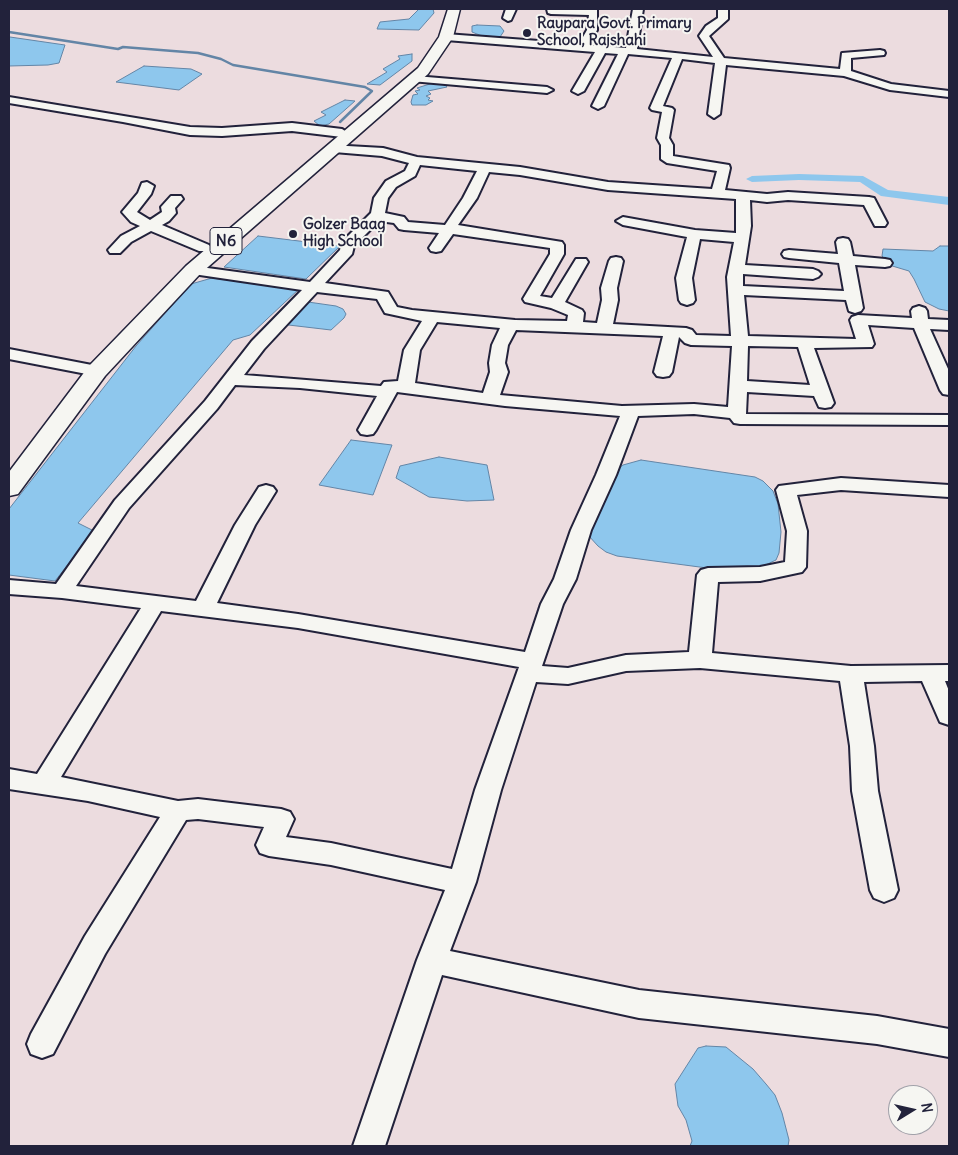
<!DOCTYPE html>
<html>
<head>
<meta charset="utf-8">
<style>
  body { margin:0 }
  #map { position:relative; width:958px; height:1155px; overflow:hidden; background:#ecdcdf; font-family:Delius,sans-serif }
  canvas { display:block }
  .frame { position:absolute; inset:0; border:10px solid #22223b; pointer-events:none }
  .north { position:absolute; left:888px; top:1085px; width:50px; height:50px; box-sizing:border-box; background:#f6f6f2; border:1px solid #a1a1a9; border-radius:50%; rotate:81deg; font-size:14px; font-weight:700; line-height:20px; text-align:center; color:#22223b }
  .north::after { content:''; display:block; margin:auto; width:18px; height:22px; background:#22223b; clip-path:polygon(50% 0,100% 100%,50% 72%,0 100%) }
</style>
</head>
<body>
<div id="map">
<canvas width="958" height="1155"></canvas>
<div class="frame"></div>
<div class="north">N</div>
</div>
<script>
const g = document.querySelector('canvas').getContext('2d');
g.lineJoin = 'round';
function paint(path, color) { g.fillStyle = color; g.fill(path, 'evenodd'); }
const poly = rows => new Path2D(rows.map(r => 'M' + r).join(''));
function strokePath(path, color, width, dash) { g.strokeStyle = color; g.lineWidth = width; g.lineCap = dash ? 'butt' : 'round'; g.setLineDash(dash || []); g.stroke(path); }
function write(font, color, halo, rows, align = 'center') {
  g.font = font + ' Delius,sans-serif'; g.lineWidth = 4; g.setLineDash([]); g.textBaseline = 'middle'; g.strokeStyle = halo; g.fillStyle = color; for (const [text, x, y, turn = 0] of rows) {
    g.save(); g.translate(x, y); g.rotate((+turn || 0) * Math.PI / 180); g.textAlign = isNaN(turn) ? turn : align; if (halo) g.strokeText(text, 0, 0); g.fillText(text, 0, 0); g.restore();
  }
}
const water = poly([
  [419,9,433,9,434,13,419,30,377,29,380,22,409,19,419,9],
  [477,25,500,26,504,31,500,37,482,36,472,32,472,26,477,25],
  [9,37,10,37,65,45,59,63,48,65,9,66,9,37],
  [412,54,412,61,380,85,367,84,387,72,383,69,400,59,398,56,412,54],
  [144,66,191,69,202,74,179,90,116,82,144,66],
  [433,83,444,83,447,87,428,91,431,94,426,96,430,98,428,100,433,101,426,105,412,105,411,102,413,95,418,94,415,91,420,90,417,88,433,83],
  [345,100,355,101,329,124,320,126,314,121,326,115,321,112,345,100],
  [258,236,340,246,306,279,224,267,258,236],
  [940,246,949,246,949,311,939,309,925,302,914,279,909,271,889,265,882,256,883,249,933,251,940,246],
  [212,278,299,289,250,335,233,340,78,523,94,531,55,581,9,575,9,509,136,346,191,284,212,278],
  [301,301,336,306,343,309,346,314,344,318,331,330,280,324,301,301],
  [351,440,392,445,373,495,319,485,351,440],
  [439,457,487,465,494,500,467,501,429,497,396,478,400,466,439,457],
  [641,460,755,477,763,481,773,491,778,504,781,532,779,553,776,560,761,567,707,568,617,556,606,552,598,546,588,535,616,470,623,465,641,460],
  [706,1046,726,1047,753,1069,766,1084,775,1095,782,1113,789,1140,788,1146,690,1146,692,1141,686,1120,678,1106,675,1084,698,1048,706,1046]
]);
paint(water, '#8ec7ed');
strokePath(water, '#6385a6', 1);
strokePath(poly([
  [9,32,118,49,123,47,198,53,221,59,233,65,365,87,372,91,340,122]
]), '#6385a6', 2.5);
paint(poly([
  [799,174,863,176,888,190,949,197,949,205,881,196,860,182,799,180,752,182,746,179,752,176,799,174]
]), '#8ec7ed');
const street = poly([
  [506,9,516,9,511,20,508,21,503,18,506,9],
  [547,9,597,10,597,30,589,45,626,48,633,9,643,9,637,49,713,57,699,36,706,26,718,18,718,9,728,9,728,19,709,36,724,58,840,69,842,53,880,50,884,51,885,53,884,55,851,58,851,71,891,84,949,91,949,97,890,90,844,76,726,65,720,114,714,118,708,114,715,63,682,59,663,106,672,108,674,110,669,138,673,145,673,156,729,165,730,168,725,190,767,194,788,192,869,197,874,198,887,223,885,226,875,226,864,205,788,200,767,202,750,200,751,226,745,265,813,269,818,271,821,274,818,277,813,279,743,274,743,286,844,291,839,263,789,258,784,257,782,254,784,251,789,250,838,254,836,242,838,239,843,238,848,239,850,242,853,256,885,259,890,260,892,263,890,266,885,267,855,265,863,308,861,311,855,313,849,311,846,300,744,295,748,336,856,339,850,320,852,317,858,315,912,318,911,311,913,308,919,306,925,308,927,311,928,319,949,320,949,330,930,329,949,371,949,395,943,394,940,390,914,328,868,325,874,344,872,347,814,348,834,403,831,407,825,408,819,407,814,396,747,392,746,414,949,415,949,425,740,424,734,423,730,418,694,414,638,416,616,475,591,530,576,579,563,604,542,666,568,668,626,655,689,652,697,575,701,570,708,568,760,567,785,562,787,531,776,490,779,486,841,478,949,485,949,497,841,490,797,495,807,531,806,567,802,572,760,581,718,582,712,653,851,666,949,665,949,681,945,681,949,691,949,725,940,722,922,681,864,682,874,746,878,791,898,890,894,898,884,902,874,898,870,890,852,791,850,746,840,681,700,668,626,671,568,684,536,682,501,790,476,882,450,951,639,990,877,1016,949,1029,949,1057,877,1044,639,1018,442,975,385,1146,353,1146,417,960,445,890,331,865,269,856,260,853,256,845,264,827,198,819,186,820,105,954,53,1054,42,1058,31,1054,27,1044,31,1034,85,936,160,817,88,801,9,789,9,769,37,774,141,608,62,598,9,594,9,580,56,584,115,500,205,401,252,341,302,290,193,274,188,273,186,270,188,267,193,266,310,282,340,250,342,242,371,213,374,198,386,181,405,171,409,163,382,156,334,152,330,151,328,148,330,145,383,148,417,157,520,167,608,182,712,189,717,171,667,163,661,159,661,145,657,138,662,112,652,110,650,108,672,58,628,54,604,106,598,109,592,106,618,54,605,53,584,91,578,94,572,91,595,52,446,40,441,37,446,34,579,44,587,30,589,15,551,14,548,13,547,9],
  [420,165,477,171,463,198,445,225,408,222,404,217,385,213,388,198,396,187,415,176,420,165],
  [489,172,520,175,608,190,736,199,736,233,695,230,623,217,616,221,623,225,687,237,676,278,679,300,681,303,687,305,693,303,695,300,692,278,700,239,734,242,727,277,731,336,696,335,692,330,686,328,613,324,618,300,617,288,623,261,621,258,616,257,611,258,609,261,601,288,602,300,597,323,583,322,584,313,582,310,565,302,588,262,586,259,576,259,552,298,540,296,564,254,564,245,562,242,458,225,477,198,489,172],
  [379,221,394,223,399,229,404,230,439,233,429,248,431,251,436,252,441,251,453,234,550,248,550,254,523,299,525,302,551,308,568,315,567,321,515,320,412,310,397,307,388,292,325,283,352,254,354,246,379,221],
  [317,292,377,299,385,313,422,321,404,350,398,381,384,382,381,386,244,375,264,349,317,292],
  [437,322,500,328,492,345,489,363,490,372,483,393,415,383,420,350,437,322],
  [516,330,663,336,654,372,657,376,663,377,669,376,672,372,679,337,685,343,691,345,732,346,728,407,694,404,622,406,500,395,508,372,505,363,508,345,516,330],
  [748,346,798,347,810,385,747,381,748,346],
  [235,385,300,388,377,396,358,430,361,434,367,435,373,434,376,430,397,392,505,406,620,416,596,475,571,530,554,579,541,604,525,652,298,614,217,603,255,525,276,491,273,487,266,485,259,487,235,525,196,601,76,586,129,508,217,409,235,385],
  [161,611,298,628,519,667,475,790,452,869,331,843,286,837,294,819,290,812,281,809,198,799,178,801,61,777,161,611],
  [415,76,547,87,553,90,547,93,411,81,409,79,415,76],
  [9,97,190,127,222,128,292,123,342,129,348,133,342,137,292,131,222,136,190,135,123,122,9,103,9,97],
  [147,182,154,186,151,194,137,212,150,220,162,212,161,207,171,196,181,196,183,199,175,208,176,213,169,221,162,225,209,245,211,248,209,251,199,251,151,231,131,242,120,253,110,253,108,250,121,236,140,226,131,222,122,212,138,193,142,183,147,182],
  [9,349,97,366,103,367,106,371,103,375,97,376,9,359,9,349]
]);
const highway = poly([
  [448,9,460,9,453,37,428,74,200,274,105,376,18,494,9,496,9,472,89,366,186,266,418,68,439,37,448,9]
]);
strokePath(street, '#22223b', 4);
strokePath(highway, '#22223b', 3);
paint(street, '#f6f6f2');
paint(highway, '#f6f6f2');
for (const [x, y, r, color] of [
  [527,33,5,"#22223b"],
  [293,234,5,"#22223b"]
]) { const dot = new Path2D(); dot.arc(x, y, r, 0, 2 * Math.PI); g.fillStyle = color; g.fill(dot); strokePath(dot, '#f6f6f2', 2); }
write('bold 15px', '#22223b', '#f6f6f2', [
  ["Raypara Govt. Primary",537,24],
  ["School, Rajshahi",537,41],
  ["Golzer Baag",303,225],
  ["High School",303,242]
], 'left');
for (const [x, y, w] of [
  [226,241,32]
]) { const box = new Path2D(); box.roundRect(x - w / 2, y - 13.5, w, 27, 4); g.fillStyle = '#f6f6f2'; g.fill(box); strokePath(box, '#22223b', 1); }
write('bold 16px', '#22223b', null, [
  ["N6",226,241]
]);
</script>
</body>
</html>
